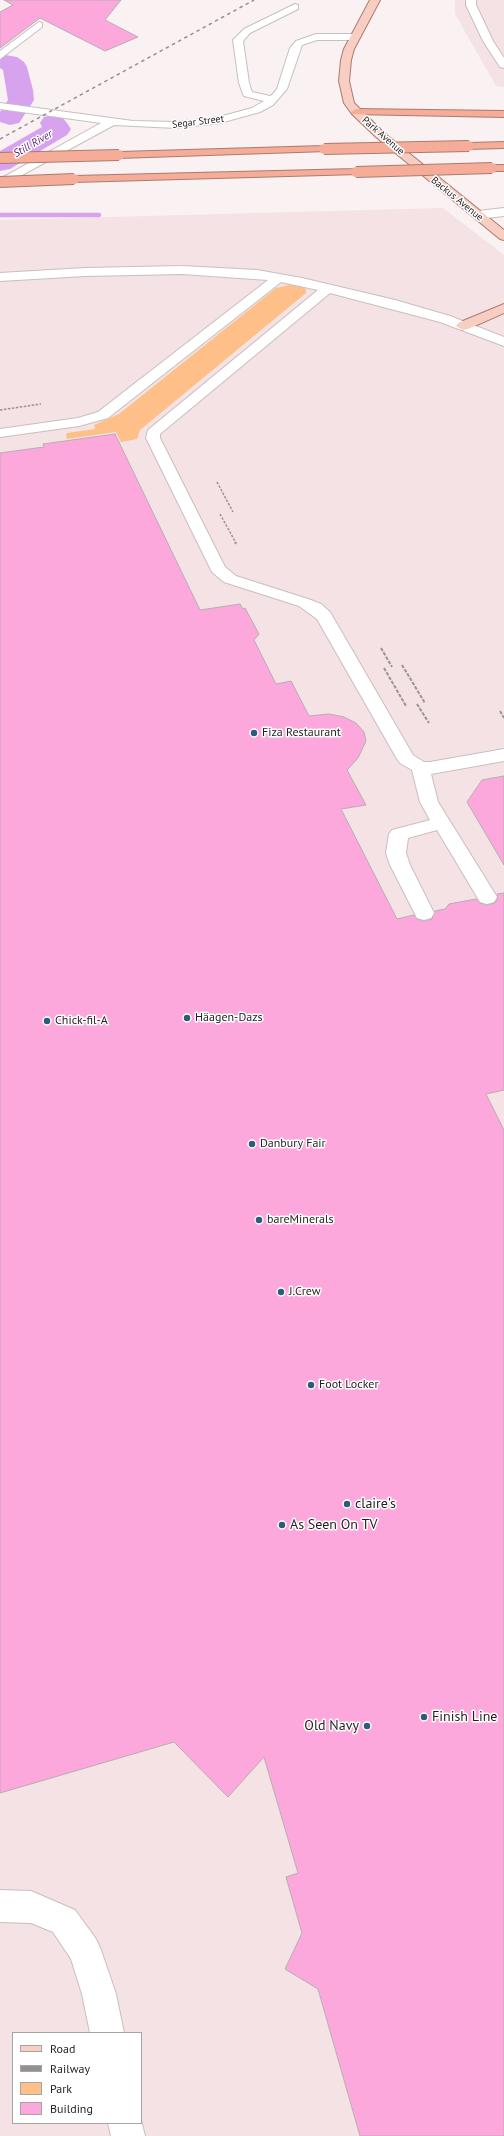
<!DOCTYPE html>
<html>
<head>
<meta charset="utf-8">
<style>
  body { margin:0 }
  #map { position:relative; width:504px; height:2136px; overflow:hidden; background:#faf1f2; font-family:"PT Sans",sans-serif }
  canvas { display:block }
  .legend { position:absolute; left:12px; top:2032px; width:130px; height:92px; box-sizing:border-box; background:#fff; border:1px solid #a6a5a5; margin:0; padding:5px 7px; list-style:none; font-size:12px; color:#211e1f }
  .legend li { display:flex; align-items:center; gap:8px; height:20px }
  .legend b { width:20px; border:1px solid #a6a5a5 }
</style>
</head>
<body>
<div id="map">
<canvas width="504" height="2136"></canvas>
<ul class="legend">
<li><b style="height:5px;background:#f9cec2"></b>Road</li>
<li><b style="height:5px;background:#958f90"></b>Railway</li>
<li><b style="height:11px;background:#fec088"></b>Park</li>
<li><b style="height:11px;background:#fda8dc"></b>Building</li>
</ul>
</div>
<script>
const g = document.querySelector('canvas').getContext('2d');
g.lineJoin = 'round';
function paint(path, color) { g.fillStyle = color; g.fill(path, 'evenodd'); }
const poly = rows => new Path2D(rows.map(r => 'M' + r).join(''));
function strokePath(path, color, width, dash) { g.strokeStyle = color; g.lineWidth = width; g.lineCap = dash ? 'butt' : 'round'; g.setLineDash(dash || []); g.stroke(path); }
function write(font, color, halo, rows, align = 'center') {
  g.font = font + ' "PT Sans",sans-serif'; g.lineWidth = 3; g.setLineDash([]); g.textBaseline = 'middle'; g.strokeStyle = halo; g.fillStyle = color; for (const [text, x, y, turn = 0] of rows) {
    g.save(); g.translate(x, y); g.rotate((+turn || 0) * Math.PI / 180); g.textAlign = isNaN(turn) ? turn : align; if (halo) g.strokeText(text, 0, 0); g.fillText(text, 0, 0); g.restore();
  }
}
paint(poly([
  [455,0,504,0,504,87,496,86,455,14],
  [443,208,504,255,504,2136,0,2136,0,220],
  [13,2033,141,2033,141,2123,13,2123]
]), '#f4e2e4');
paint(poly([
  [289,285,302,287,306,289,306,293,140,430,137,439,121,442,116,432,67,439,66,435,67,433,95,429,94,425,119,414,276,288]
]), '#fec088');
strokePath(poly([
  [0,215,99,215]
]), '#d7a3ee', 4.5);
paint(poly([
  [0,54,17,57,24,62,27,67,33,90,34,100,23,117,19,123,10,125,0,122,0,112,8,100,3,70,0,68,0,54],
  [53,115,62,117,67,123,71,129,67,135,10,169,0,171,0,151,42,127,40,123,44,117,53,115]
]), '#d7a3ee');
const building = poly([
  [4,0,121,0,105,20,138,37,105,51,40,18,0,48,0,12,13,5,4,0],
  [115,434,200,610,240,604,243,609,245,608,259,634,254,640,276,684,291,681,309,716,329,714,344,717,356,723,364,732,366,741,358,758,347,770,366,805,341,809,397,919,414,915,417,919,424,921,432,919,435,911,445,909,449,904,476,899,480,903,487,905,495,903,498,898,497,894,504,893,504,1090,486,1094,504,1130,504,2136,360,2136,318,1989,285,1969,302,1933,286,1877,298,1873,264,1757,228,1797,174,1742,0,1793,0,453,44,447,43,444,115,434],
  [504,776,504,865,467,802,482,780,504,776]
]);
paint(building, '#fda8dc');
strokePath(building, '#b5aeb2', 1);
const minor = poly([
  [466,0,476,0,476,5,493,41,504,58,504,68,500,67,483,41,466,5,466,0],
  [295,4,298,5,298,9,250,33,243,41,249,83,252,92,270,96,272,95,277,89,290,48,296,41,316,34,355,34,360,37,355,40,317,40,302,45,287,89,273,105,260,112,220,123,176,128,114,125,0,187,0,179,101,123,0,109,0,103,133,121,176,122,219,117,252,108,264,101,244,96,243,94,239,83,233,40,244,29,295,4],
  [39,22,42,23,42,27,0,59,0,51,39,22],
  [504,208,504,216,478,219,472,215,478,211,504,208],
  [182,266,257,270,302,278,395,300,450,316,504,337,504,346,440,322,330,293,160,434,160,438,225,567,236,576,311,600,321,604,330,612,413,755,424,762,430,762,504,749,504,761,431,774,438,802,497,897,494,902,487,904,480,902,437,830,408,838,406,853,410,865,434,913,431,918,424,920,417,918,390,865,386,853,389,834,392,830,430,820,420,802,412,770,400,763,397,759,317,619,299,606,224,582,212,572,146,438,148,430,318,290,281,282,108,418,79,426,0,437,0,429,78,418,98,412,268,280,182,274,85,276,0,281,0,273,85,268,182,266],
  [0,1890,31,1891,75,1910,96,1939,101,1950,116,1994,124,2033,90,2033,82,1994,71,1959,53,1932,31,1923,0,1922,0,1890],
  [141,2120,145,2136,111,2136,108,2123,141,2123,141,2120]
]);
const major = poly([
  [370,0,380,0,354,49,351,60,349,81,354,103,384,133,504,230,504,240,500,239,376,137,352,114,344,103,339,81,341,60,344,49,370,0],
  [504,304,504,313,468,329,463,330,456,326,458,323,504,304]
]);
const highway = poly([
  [356,109,504,111,504,117,352,114,351,112,356,109],
  [504,142,504,148,469,149,463,146,469,143,504,142],
  [324,146,330,149,328,151,119,158,113,155,119,152,324,146],
  [504,165,504,171,492,171,486,168,492,165,504,165],
  [356,169,360,170,362,172,360,174,74,182,68,179,74,176,356,169]
]);
strokePath(minor, '#c8bfc0', 2);
strokePath(major, '#ab7b6e', 2);
strokePath(highway, '#ab7b6e', 2);
strokePath(poly([
  [0,410,41,404],
  [217,482,233,512],
  [220,514,236,543]
]), '#9a9495', 1.5, [2.5, 1.5]);
strokePath(poly([
  [235,542,236,544],
  [381,648,392,667],
  [402,665,425,703],
  [384,668,406,706],
  [417,704,429,723],
  [500,711,504,718]
]), '#9a9495', 2, [3.5, 1.5]);
paint(minor, '#fff');
paint(major, '#f9cec2');
paint(highway, '#f5ad99');
strokePath(poly([
  [0,139,254,0]
]), '#958f90', 1.5, [3.5, 3.5]);
const highwayBridge = poly([
  [324,149,469,146],
  [0,158,119,155],
  [356,172,492,168],
  [0,182,74,179]
]);
strokePath(highwayBridge, '#ab7b6e', 12, []);
strokePath(highwayBridge, '#f5ad99', 10);
for (const [x, y, r, color] of [
  [254,733,4,"#295e7a"],
  [187,1018,4,"#295e7a"],
  [47,1021,4,"#295e7a"],
  [252,1144,4,"#295e7a"],
  [259,1220,4,"#295e7a"],
  [281,1292,4,"#295e7a"],
  [311,1385,4,"#295e7a"],
  [347,1504,4,"#295e7a"],
  [282,1525,4,"#295e7a"],
  [424,1717,4,"#295e7a"],
  [367,1726,4,"#295e7a"]
]) { const dot = new Path2D(); dot.arc(x, y, r, 0, 2 * Math.PI); g.fillStyle = color; g.fill(dot); strokePath(dot, '#fff', 1.5); }
write('10px', '#211e1f', '#fff', [
  ["Segar Street",198,122,-7],
  ["Park Avenue",383,136,41],
  ["Backus Avenue",457,199,39]
]);
write('italic 11px', '#62227a', '#fff', [
  ["Still River",33,144,-30]
]);
write('12px', '#211e1f', '#fff', [
  ["Fiza Restaurant",262,733],
  ["Häagen-Dazs",195,1018],
  ["Chick-fil-A",55,1021],
  ["Danbury Fair",260,1144],
  ["bareMinerals",267,1220],
  ["J.Crew",289,1292],
  ["Foot Locker",319,1385]
], 'left');
write('14px', '#211e1f', '#fff', [
  ["claire's",355,1504],
  ["As Seen On TV",290,1525],
  ["Finish Line",432,1717],
  ["Old Navy",359,1726,"right"]
], 'left');
</script>
</body>
</html>
